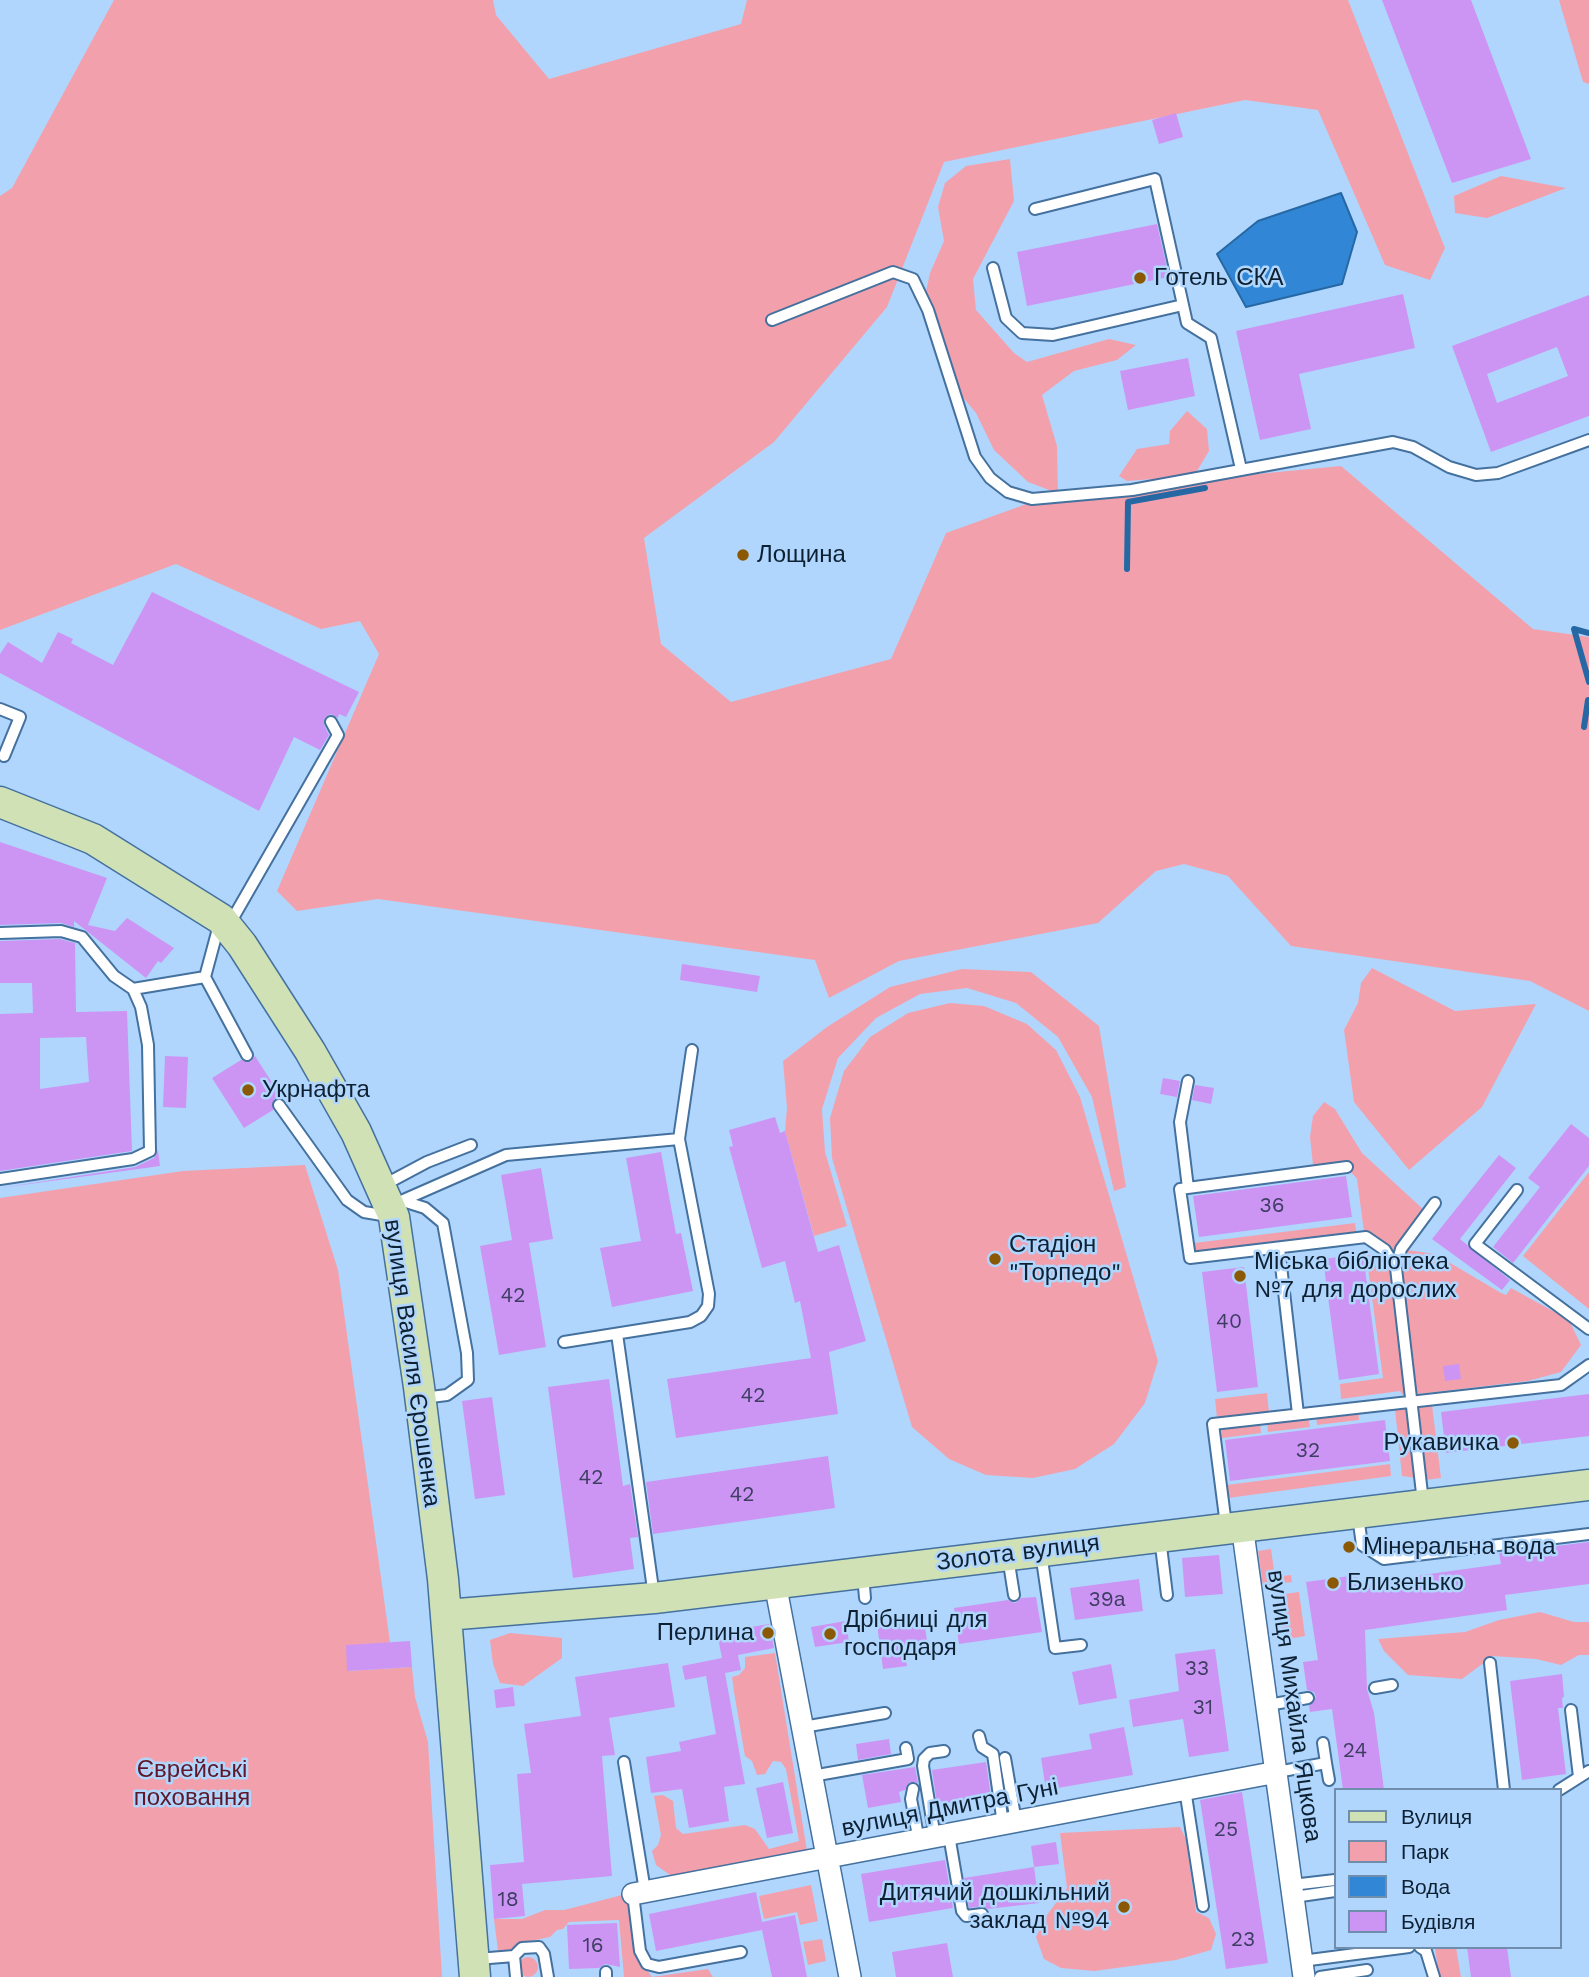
<!DOCTYPE html>
<html>
<head>
<meta charset="utf-8">
<style>
  body { margin:0 }
  #map { position:relative; width:1589px; height:1977px; overflow:hidden; background:#b0d6fe; font-family:"Work Sans",sans-serif }
  canvas { display:block }
  .legend { position:absolute; left:1334px; top:1788px; width:228px; height:161px; box-sizing:border-box; background:#b0d6fe; border:2px solid #6f8ead; margin:0; padding:9px 12px; list-style:none; font-size:21px; color:#0e2133 }
  .legend li { display:flex; align-items:center; gap:14px; height:35px }
  .legend b { width:35px; border:2px solid #6f8ead }
</style>
</head>
<body>
<div id="map">
<canvas width="1589" height="1977"></canvas>
<ul class="legend">
<li><b style="height:9px;background:#d1e1b6"></b>Вулиця</li>
<li><b style="height:19px;background:#f3a0ad"></b>Парк</li>
<li><b style="height:19px;background:#3187d5"></b>Вода</li>
<li><b style="height:19px;background:#cc95f4"></b>Будівля</li>
</ul>
</div>
<script>
const g = document.querySelector('canvas').getContext('2d');
g.lineJoin = 'round';
function paint(path, color) { g.fillStyle = color; g.fill(path, 'evenodd'); }
const poly = rows => new Path2D(rows.map(r => 'M' + r).join(''));
function strokePath(path, color, width, dash) { g.strokeStyle = color; g.lineWidth = width; g.lineCap = dash ? 'butt' : 'round'; g.setLineDash(dash || []); g.stroke(path); }
function write(font, color, halo, rows, align = 'center') {
  g.font = font + ' "Work Sans",sans-serif'; g.lineWidth = 5; g.setLineDash([]); g.textBaseline = 'middle'; g.strokeStyle = halo; g.fillStyle = color; for (const [text, x, y, turn = 0] of rows) {
    g.save(); g.translate(x, y); g.rotate((+turn || 0) * Math.PI / 180); g.textAlign = isNaN(turn) ? turn : align; if (halo) g.strokeText(text, 0, 0); g.fillText(text, 0, 0); g.restore();
  }
}
paint(poly([
  [114,0,493,0,496,15,549,79,741,24,747,0,1348,0,1445,248,1430,280,1385,265,1318,110,1245,100,944,162,887,307,774,442,644,538,661,644,731,702,891,659,946,533,1057,493,1028,482,994,450,976,413,950,382,924,301,930,273,944,241,938,207,945,183,966,166,1010,159,1014,201,973,279,976,310,1014,353,1027,362,1109,339,1136,345,1117,360,1074,371,1042,395,1057,446,1058,493,1341,466,1533,629,1589,637,1589,1011,1530,981,1291,946,1228,876,1184,864,1156,871,1098,923,899,961,829,998,815,960,378,899,297,911,277,891,379,654,360,621,321,629,176,564,0,630,0,196,12,188],
  [1559,0,1589,0,1589,84,1583,82],
  [1501,176,1566,188,1487,218,1455,213,1454,196],
  [1187,411,1207,429,1209,451,1194,476,1127,481,1119,476,1137,449,1169,444,1170,431],
  [1372,968,1455,1011,1536,1004,1482,1107,1409,1170,1354,1102,1344,1030,1358,1003,1361,983],
  [962,969,1031,972,1099,1026,1126,1187,1114,1191,1092,1097,1058,1037,1016,1003,967,988,920,994,876,1018,838,1058,822,1109,825,1152,847,1226,814,1236,785,1131,787,1108,783,1061,827,1027,890,987],
  [950,1003,984,1006,1027,1024,1056,1050,1080,1097,1158,1361,1145,1403,1114,1444,1075,1469,1033,1478,986,1475,949,1459,912,1427,832,1158,830,1118,844,1071,870,1037,908,1013],
  [1324,1102,1335,1109,1362,1153,1424,1210,1409,1227,1394,1260,1407,1250,1435,1254,1501,1293,1506,1295,1511,1288,1569,1320,1581,1345,1561,1372,1528,1381,1427,1393,1403,1395,1400,1391,1341,1399,1340,1384,1383,1378,1366,1254,1379,1257,1384,1253,1364,1232,1357,1179,1345,1165,1313,1165,1310,1137,1313,1116],
  [305,1165,338,1270,390,1642,347,1671,412,1667,415,1697,428,1742,442,1977,0,1977,0,1198,183,1171],
  [1589,1172,1589,1309,1523,1256],
  [1355,1223,1357,1236,1195,1256,1194,1243],
  [1267,1393,1269,1412,1217,1418,1215,1399],
  [1432,1405,1441,1478,1425,1480,1417,1407],
  [1409,1408,1417,1478,1402,1476,1395,1409],
  [1358,1410,1359,1420,1317,1425,1316,1415],
  [1308,1416,1310,1427,1268,1432,1267,1421],
  [1260,1421,1261,1433,1222,1438,1221,1425],
  [1390,1464,1391,1476,1228,1498,1227,1485],
  [1271,1549,1275,1577,1291,1575,1292,1582,1263,1586,1258,1551],
  [1299,1592,1305,1636,1283,1640,1277,1595],
  [1540,1612,1574,1622,1589,1622,1589,1655,1579,1655,1561,1665,1536,1659,1493,1656,1462,1679,1408,1675,1384,1651,1378,1639,1465,1632,1499,1620],
  [510,1633,562,1638,562,1658,523,1686,500,1683,493,1664,490,1640],
  [775,1653,807,1851,674,1878,656,1865,652,1851,658,1845,661,1835,654,1796,663,1795,673,1801,676,1828,683,1834,745,1825,755,1829,769,1849,799,1841,786,1769,781,1762,773,1761,765,1774,757,1775,752,1761,745,1756,734,1692,732,1677,739,1675,745,1668,745,1657],
  [1180,1827,1186,1839,1196,1912,1209,1918,1216,1934,1211,1950,1176,1960,1094,1971,1061,1968,1044,1959,1036,1937,1047,1915,1067,1888,1060,1833],
  [811,1885,818,1921,800,1925,797,1912,764,1919,759,1896],
  [626,1894,639,1959,652,1977,708,1969,713,1977,624,1977,619,1920,569,1922,563,1929,557,1930,550,1937,525,1942,510,1951,498,1951,494,1919,522,1919,545,1910,564,1910],
  [822,1939,826,1961,808,1965,803,1942],
  [1435,1947,1456,1947,1461,1977,1439,1977],
  '518 1967a10 10 0 1 1 20 0a10 10 0 1 1-20 0Z'
]), '#f3a0ad');
const water = poly([
  [1341,193,1357,232,1342,284,1246,307,1217,254,1258,221,1341,193]
]);
paint(water, '#3187d5');
strokePath(water, '#2668a4', 2);
strokePath(poly([
  [1127,569,1128,502,1205,488],
  [1589,633,1574,629,1589,682],
  [1584,727,1588,700]
]), '#2668a4', 6);
paint(poly([
  [1382,0,1471,0,1531,159,1452,183],
  [1176,113,1183,137,1159,144,1152,120],
  [1157,224,1169,277,1027,306,1017,252],
  [1403,294,1415,348,1299,374,1311,429,1260,440,1236,331],
  [1589,295,1589,416,1491,452,1452,346],
  [1557,347,1568,376,1497,403,1487,374],
  [1188,358,1195,396,1128,410,1120,371],
  [152,592,359,692,346,717,339,714,338,718,331,714,325,717,324,725,329,735,320,750,294,737,259,811,0,673,0,654,8,642,42,663,58,632,73,639,71,643,113,665],
  [0,842,107,878,88,925,115,931,127,918,174,948,161,963,158,961,146,978,74,921,74,927,61,923,0,925],
  [60,939,75,943,76,1012,127,1011,132,1151,0,1171,0,1014,33,1013,32,983,0,983,0,941],
  [86,1037,89,1082,40,1089,40,1038],
  [682,964,760,976,757,992,680,980],
  [165,1056,188,1057,186,1108,163,1107],
  [255,1056,282,1098,274,1099,273,1110,244,1128,212,1078,241,1060,250,1062],
  [1163,1078,1180,1081,1177,1097,1160,1094],
  [1195,1085,1214,1088,1211,1104,1192,1100],
  [775,1117,780,1133,785,1131,818,1252,839,1245,866,1341,829,1352,838,1414,676,1438,667,1379,811,1358,800,1301,795,1303,785,1261,762,1268,729,1147,733,1146,729,1130],
  [1571,1124,1589,1138,1589,1166,1513,1263,1493,1247,1540,1187,1528,1178],
  [158,1150,160,1166,0,1188,135,1167,154,1158],
  [661,1152,676,1234,681,1233,693,1291,612,1307,600,1248,641,1241,626,1158],
  [1499,1155,1516,1168,1460,1239,1510,1280,1502,1290,1432,1239],
  [541,1168,553,1239,529,1243,546,1347,499,1355,480,1246,512,1240,501,1175],
  [1346,1176,1352,1217,1199,1237,1193,1196],
  [1363,1254,1379,1374,1339,1380,1323,1259],
  [1244,1267,1258,1387,1217,1392,1202,1272],
  [1459,1364,1461,1379,1445,1381,1443,1366],
  [609,1379,623,1486,630,1484,638,1537,630,1538,634,1569,573,1578,548,1387],
  [1589,1394,1589,1436,1446,1453,1441,1412],
  [492,1397,505,1495,475,1499,462,1401],
  [1385,1420,1390,1461,1230,1481,1225,1440],
  [828,1456,835,1508,653,1534,646,1482],
  [1589,1542,1589,1584,1505,1595,1507,1610,1365,1630,1367,1689,1374,1713,1384,1790,1343,1790,1332,1709,1310,1712,1309,1706,1316,1697,1314,1692,1307,1690,1303,1662,1318,1660,1306,1582,1357,1575,1358,1584,1501,1564,1499,1553],
  [1219,1555,1223,1594,1185,1597,1182,1558],
  [1139,1579,1143,1611,1075,1620,1070,1588],
  [1036,1597,1042,1632,959,1644,954,1608,1008,1600,1015,1603,1021,1598],
  [924,1618,928,1649,905,1652,907,1666,883,1669,877,1624],
  [846,1621,849,1642,815,1647,811,1627],
  [769,1624,774,1648,738,1655,741,1670,725,1673,745,1784,724,1787,729,1821,689,1828,682,1789,651,1793,646,1757,681,1751,679,1742,716,1734,706,1676,685,1680,682,1666,722,1658,717,1633],
  [410,1641,412,1667,347,1671,346,1645],
  [1215,1649,1229,1751,1189,1757,1183,1719,1133,1727,1129,1700,1179,1691,1175,1654],
  [668,1663,675,1707,609,1718,615,1755,602,1756,612,1876,522,1884,525,1916,494,1919,490,1865,524,1862,517,1774,531,1773,524,1724,581,1716,575,1677],
  [1111,1664,1117,1698,1079,1705,1072,1672],
  [1562,1674,1564,1697,1562,1698,1563,1708,1558,1708,1566,1774,1522,1780,1510,1681],
  [513,1687,515,1706,496,1708,494,1690],
  [1124,1727,1133,1775,1046,1790,1041,1758,1092,1749,1089,1734],
  [889,1739,891,1754,858,1760,856,1744],
  [986,1762,991,1797,937,1804,932,1770],
  [915,1767,918,1783,910,1782,905,1790,899,1792,901,1802,868,1808,862,1775],
  [783,1782,793,1833,767,1838,756,1788],
  [1242,1792,1268,1963,1226,1969,1200,1800],
  [1056,1842,1059,1864,1034,1867,1031,1846],
  [945,1860,953,1908,869,1922,861,1874],
  [1034,1867,1039,1903,988,1909,982,1906,969,1908,964,1878],
  [756,1892,762,1922,795,1915,807,1977,772,1977,762,1930,656,1951,649,1914],
  [617,1923,620,1967,605,1964,599,1968,569,1969,567,1925],
  [947,1943,953,1977,896,1977,892,1952],
  [1467,1947,1507,1947,1511,1977,1471,1977]
]), '#cc95f4');
const lane = poly([
  [1035,209,1155,179,1187,323,1211,338,1241,469],
  [993,268,1006,318,1022,333,1053,335,1183,305],
  [772,320,893,272,913,279,928,310,975,457,990,478,1008,492,1032,499,1132,490,1393,442,1413,447,1449,467,1476,475,1498,473,1589,440],
  [0,709,20,717,4,756],
  [219,925,205,977,247,1055],
  [229,925,338,735,331,722],
  [0,933,61,931,82,937,114,976,133,989,205,977],
  [1188,1081,1180,1122,1188,1188],
  [279,1105,347,1200,364,1212,388,1216],
  [679,1139,692,1050],
  [1347,1167,1180,1189,1190,1258,1366,1237,1385,1250,1396,1268],
  [0,1179,133,1159,150,1151,148,1045,141,1007,133,989],
  [382,1186,427,1162,471,1145],
  [1517,1190,1475,1244,1589,1329],
  [403,1201,425,1208,443,1223,467,1353,468,1380,447,1395,423,1398],
  [392,1205,506,1155,679,1139,709,1294,708,1306,701,1316,690,1322,564,1342],
  [1279,1248,1298,1414],
  [617,1334,654,1596],
  [1423,1502,1396,1268,1401,1249,1435,1203],
  [1358,1516,1362,1545,1384,1559,1589,1534],
  [1226,1525,1213,1424,1561,1385,1589,1365],
  [1160,1538,1167,1595],
  [1041,1553,1055,1648,1081,1645],
  [1008,1557,1014,1595],
  [863,1575,865,1598],
  [1490,1663,1504,1790],
  [1375,1688,1392,1685],
  [1268,1705,1308,1698],
  [1571,1710,1579,1777],
  [803,1727,885,1713],
  [979,1736,982,1747,993,1754,1003,1824],
  [1005,1758,1016,1822],
  [624,1762,645,1891],
  [1326,1763,1329,1780],
  [1277,1772,1326,1763,1323,1743],
  [812,1776,908,1759,906,1748],
  [913,1789,911,1799,919,1841],
  [1185,1789,1203,1906],
  [1559,1790,1589,1771],
  [949,1835,962,1911,966,1916,982,1914],
  [935,1837,923,1766,924,1759,930,1753,944,1751],
  [1292,1885,1335,1880],
  [633,1894,640,1951,647,1964,659,1967,741,1952],
  [1294,1897,1335,1891],
  [1420,1947,1426,1951,1434,1977],
  [514,1956,516,1977],
  [477,1959,514,1956,522,1948,539,1947,544,1954,548,1977],
  [1302,1961,1409,1947],
  [606,1972,606,1977],
  [1320,1977,1367,1970]
]);
const street = poly([
  [1242,1525,1304,1977],
  [775,1583,850,1977],
  [633,1894,1277,1772]
]);
const secondary = poly([
  [0,802,93,839,221,919,242,945,310,1051,356,1132,394,1217,419,1387,443,1579,475,1977],
  [446,1615,654,1598,1589,1485]
]);
strokePath(lane, '#44719e', 14);
strokePath(street, '#44719e', 24);
strokePath(secondary, '#44719e', 33);
strokePath(lane, '#fff', 10);
strokePath(street, '#fff', 21);
strokePath(secondary, '#d1e1b6', 30);
for (const [x, y, r, color] of [
  [1140,278,7,"#8b5804"],
  [743,555,7,"#8b5804"],
  [248,1090,7,"#8b5804"],
  [995,1259,7,"#8b5804"],
  [1240,1276,7,"#8b5804"],
  [1513,1443,7,"#8b5804"],
  [1349,1547,7,"#8b5804"],
  [1333,1583,7,"#8b5804"],
  [768,1633,7,"#8b5804"],
  [830,1634,7,"#8b5804"],
  [1124,1907,7,"#8b5804"]
]) { const dot = new Path2D(); dot.arc(x, y, r, 0, 2 * Math.PI); g.fillStyle = color; g.fill(dot); strokePath(dot, '#b0d6fe', 2.5); }
write('21px', '#3e3e63', null, [
  ["36",1272,1206],
  ["42",513,1296],
  ["40",1229,1322],
  ["42",753,1396],
  ["32",1308,1451],
  ["42",591,1478],
  ["42",742,1495],
  ["39а",1107,1600],
  ["33",1197,1669],
  ["31",1203,1708],
  ["24",1355,1751],
  ["25",1226,1830],
  ["18",508,1900],
  ["23",1243,1940],
  ["16",593,1946]
]);
write('24px', '#0e2133', '#b0d6fe', [
  ["Готель СКА",1154,278],
  ["Лощина",757,555],
  ["Укрнафта",262,1090],
  ["Стадіон",1009,1245],
  ["\"Торпедо\"",1009,1273],
  ["Міська бібліотека",1254,1262],
  ["№7 для дорослих",1254,1290],
  ["Рукавичка",1499,1443,"right"],
  ["Мінеральна вода",1363,1547],
  ["Близенько",1347,1583],
  ["Дрібниці для",844,1620],
  ["господаря",844,1648],
  ["Перлина",754,1633,"right"],
  ["Дитячий дошкільний",1110,1893,"right"],
  ["заклад №94",1110,1921,"right"]
], 'left');
write('24px', '#0e2133', '#b0d6fe', [
  ["вулиця Василя Єрошенка",412,1363,82],
  ["Золота вулиця",1018,1553,-7],
  ["вулиця Михайла Яцкова",1294,1706,82],
  ["вулиця Дмитра Гуні",950,1808,-11]
]);
write('24px', '#5f1729', '#b0d6fe', [
  ["Єврейські",192,1770],
  ["поховання",192,1798]
]);
</script>
</body>
</html>
